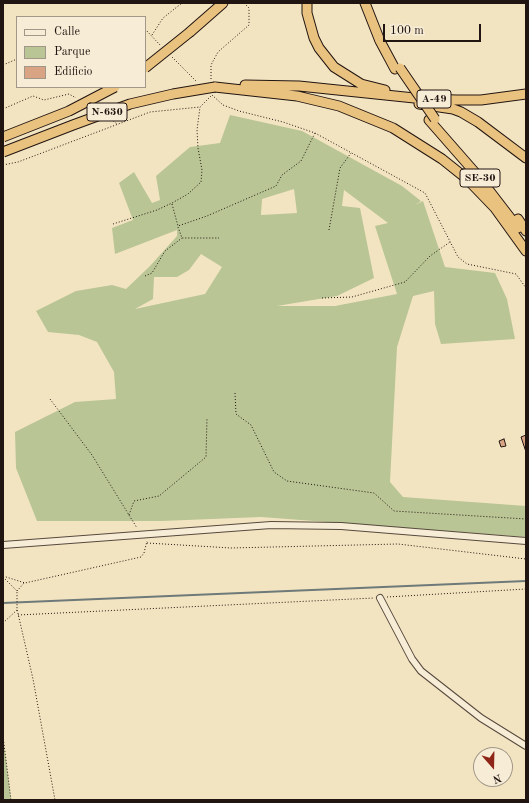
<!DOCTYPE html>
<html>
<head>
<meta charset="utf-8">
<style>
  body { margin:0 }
  #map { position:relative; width:529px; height:803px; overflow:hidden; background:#f3e4c1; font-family:"Old Standard TT",serif }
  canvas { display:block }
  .frame { position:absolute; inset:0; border:4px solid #211511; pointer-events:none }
  .legend { position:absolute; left:16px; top:16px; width:130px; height:72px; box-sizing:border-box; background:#f7edd7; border:1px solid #a19788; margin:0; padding:5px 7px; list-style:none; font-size:12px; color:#211511 }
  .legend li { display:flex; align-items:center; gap:8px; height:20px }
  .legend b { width:20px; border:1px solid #a19788 }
  .north { position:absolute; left:473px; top:747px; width:40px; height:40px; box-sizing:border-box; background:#f7edd7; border:1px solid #a19788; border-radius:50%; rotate:160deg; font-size:11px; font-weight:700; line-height:16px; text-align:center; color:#211511 }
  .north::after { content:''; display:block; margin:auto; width:14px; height:18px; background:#8f2418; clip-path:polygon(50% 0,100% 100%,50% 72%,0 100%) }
  .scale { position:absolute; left:383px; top:24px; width:98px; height:18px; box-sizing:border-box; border:2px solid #211511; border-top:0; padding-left:5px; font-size:12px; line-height:14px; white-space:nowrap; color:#211511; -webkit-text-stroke:3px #f7edd7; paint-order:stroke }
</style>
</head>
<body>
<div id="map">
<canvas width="529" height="803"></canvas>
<div class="frame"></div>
<ul class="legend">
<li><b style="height:5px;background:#f7edd7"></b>Calle</li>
<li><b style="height:11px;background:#b9c594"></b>Parque</li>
<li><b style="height:11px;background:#d8a483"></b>Edificio</li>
</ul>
<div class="north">N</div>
<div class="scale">100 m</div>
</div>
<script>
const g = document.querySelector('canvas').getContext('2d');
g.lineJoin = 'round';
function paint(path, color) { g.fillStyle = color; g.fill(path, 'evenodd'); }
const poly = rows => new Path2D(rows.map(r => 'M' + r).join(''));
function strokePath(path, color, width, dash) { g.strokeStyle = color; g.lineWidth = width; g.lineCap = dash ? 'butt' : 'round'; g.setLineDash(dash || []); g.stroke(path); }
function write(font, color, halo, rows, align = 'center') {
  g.font = font + ' "Old Standard TT",serif'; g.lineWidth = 3.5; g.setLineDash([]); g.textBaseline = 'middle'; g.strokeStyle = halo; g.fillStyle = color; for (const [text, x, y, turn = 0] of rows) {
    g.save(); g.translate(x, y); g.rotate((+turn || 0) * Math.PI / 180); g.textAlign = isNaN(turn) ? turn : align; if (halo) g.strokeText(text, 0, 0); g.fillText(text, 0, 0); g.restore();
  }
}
paint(poly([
  [230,115,302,131,402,186,421,201,415,205,423,201,445,267,495,273,507,299,515,339,441,344,435,324,434,291,413,296,397,347,390,482,403,497,526,506,526,537,261,517,162,521,37,521,16,468,15,432,75,402,116,399,114,372,97,342,79,335,48,332,36,311,76,291,112,285,126,289,150,266,177,236,177,230,115,254,112,228,133,220,119,183,134,172,152,203,160,200,156,176,190,147,220,143],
  [294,189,297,213,261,215,262,199],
  [344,190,388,223,375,226,397,294,335,306,277,306,337,296,374,278,360,208,342,206],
  [201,254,222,267,205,294,135,309,153,299,154,277,177,277,189,270],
  [3,736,11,800,3,800]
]), '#b9c594');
strokePath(poly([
  [3,603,526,581]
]), '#6e7979', 2);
const building = poly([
  [526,435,526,452,521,437,526,435],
  [504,439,506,446,501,447,499,441,504,439]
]);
paint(building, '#d8a483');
strokePath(building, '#211511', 1);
const minor = poly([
  [3,545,271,525,341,526,526,541],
  [380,598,412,659,421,671,481,718,526,746]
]);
const highway = poly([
  [307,3,307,13,314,38,319,48,334,67,361,84,385,90],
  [365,3,380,41,395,69],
  [190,32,223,3],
  [245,85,299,86,424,99,457,100,481,100,526,94],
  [215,87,297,96,339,106,393,128,442,159,467,179,495,208,526,251],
  [419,104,453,109,461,112,478,122,526,158],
  [429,120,478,176,518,228],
  [518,219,526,231]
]);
strokePath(minor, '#56493d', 8);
strokePath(highway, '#211511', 11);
strokePath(poly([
  [145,29,161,46],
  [152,35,163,18,182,3],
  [172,57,196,81],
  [3,65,17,59],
  [211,79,211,65,218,52,249,25,249,8,244,3],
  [212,95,223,105,239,111,283,122,315,133,425,193,458,257,467,264,516,274,526,288],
  [3,109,33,96,44,100,69,94,76,98],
  [111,119,117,124],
  [3,165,18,162,150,112,200,107],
  [172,204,178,226,207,216,276,186,282,175,301,161,315,133],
  [113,224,157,210,172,203,188,194,201,182,202,170,198,148,197,130,200,107,211,96],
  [178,227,182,238,219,238],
  [329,230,340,168,351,153],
  [145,276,152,273,165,251,182,238],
  [322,298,352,297,405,282,430,256,450,242],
  [235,393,236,414,251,425,274,472,287,481,374,493,394,511,526,519],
  [50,399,92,455,137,528],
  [129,515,134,501,159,496,206,457,207,418],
  [147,543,231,548,398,544,526,559],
  [3,576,25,583,141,557,144,553,147,541],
  [3,577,17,591,17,609,33,679,55,800],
  [17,591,24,583],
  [387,597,526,589],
  [18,615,374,598],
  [3,623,17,610],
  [3,736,11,800]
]), '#211511', 1, [1, 2]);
strokePath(minor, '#f7edd7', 6);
strokePath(highway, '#eac280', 9);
const highwayBridge = poly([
  [145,68,190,32],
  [400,68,435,119],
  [3,137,69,111,115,87],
  [3,152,73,125,130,104,173,94,215,87]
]);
strokePath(highwayBridge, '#211511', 11, []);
strokePath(highwayBridge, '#eac280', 9);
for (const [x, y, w] of [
  [434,99,34],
  [107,112,40],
  [480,178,40]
]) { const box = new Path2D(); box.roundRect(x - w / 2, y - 9, w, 18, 3); g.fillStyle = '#f7edd7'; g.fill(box); strokePath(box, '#211511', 1); }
write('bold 11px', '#211511', null, [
  ["A-49",434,99],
  ["N-630",107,112],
  ["SE-30",480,178]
]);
</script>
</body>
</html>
